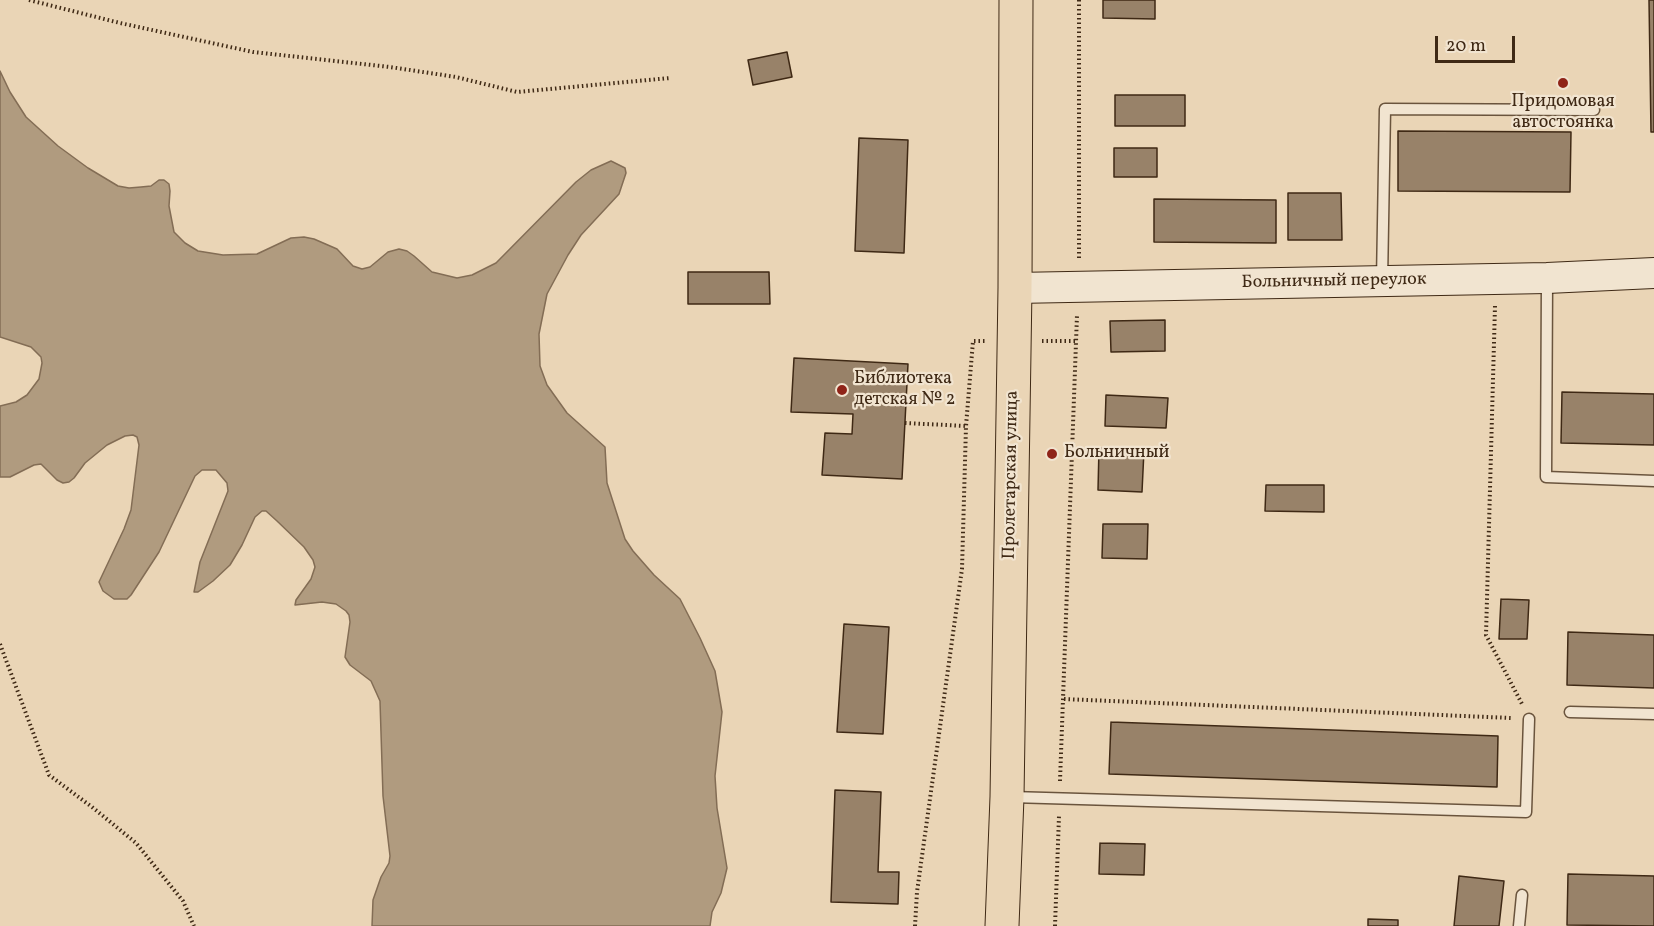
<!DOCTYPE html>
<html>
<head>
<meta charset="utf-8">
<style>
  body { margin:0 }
  #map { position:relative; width:1654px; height:926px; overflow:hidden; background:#ead5b6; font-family:Vollkorn,serif }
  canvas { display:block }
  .scale { position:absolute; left:1435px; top:36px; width:80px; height:27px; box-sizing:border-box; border:3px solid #3f2915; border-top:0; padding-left:8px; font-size:18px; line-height:21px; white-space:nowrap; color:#3f2915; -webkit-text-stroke:4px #f1e4d0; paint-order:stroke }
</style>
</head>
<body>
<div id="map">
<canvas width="1654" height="926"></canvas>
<div class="scale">20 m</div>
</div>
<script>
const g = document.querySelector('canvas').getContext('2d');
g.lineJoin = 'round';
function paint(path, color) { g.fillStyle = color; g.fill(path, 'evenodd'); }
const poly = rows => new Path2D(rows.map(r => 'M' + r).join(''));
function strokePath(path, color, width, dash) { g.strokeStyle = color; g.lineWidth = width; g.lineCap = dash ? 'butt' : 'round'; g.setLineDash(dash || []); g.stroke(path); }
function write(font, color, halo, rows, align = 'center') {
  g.font = font + ' Vollkorn,serif'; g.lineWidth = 4.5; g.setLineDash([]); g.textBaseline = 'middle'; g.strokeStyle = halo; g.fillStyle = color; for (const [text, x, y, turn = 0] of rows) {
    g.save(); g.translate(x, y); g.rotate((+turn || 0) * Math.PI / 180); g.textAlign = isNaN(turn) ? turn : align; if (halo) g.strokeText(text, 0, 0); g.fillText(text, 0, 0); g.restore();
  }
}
const water = poly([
  [0,71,10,92,26,117,58,146,88,168,118,186,129,188,141,187,151,186,159,180,164,180,169,184,170,191,169,206,174,232,185,243,198,251,223,255,257,254,291,238,304,237,314,239,337,249,353,266,362,269,370,267,388,252,399,249,407,251,414,256,432,272,457,278,472,275,496,263,576,182,591,170,611,161,625,168,626,173,619,194,581,235,568,255,547,294,539,334,540,366,547,385,567,413,605,447,607,483,625,539,633,551,654,575,680,599,700,638,715,671,722,712,715,776,717,808,727,868,721,893,712,912,710,926,372,926,373,900,381,877,389,863,390,856,383,796,380,701,371,681,350,665,345,657,350,622,349,615,346,611,336,604,322,602,295,605,296,600,311,579,315,567,313,560,304,547,277,521,266,511,262,511,255,517,242,545,230,565,213,581,198,592,194,592,200,562,228,491,227,483,216,470,202,470,195,476,159,552,131,595,127,599,114,599,103,591,99,582,124,529,131,510,139,445,137,437,133,435,125,436,107,445,85,463,74,478,69,482,63,483,57,480,41,464,34,465,10,477,0,477,0,406,16,402,27,395,39,379,42,363,41,357,31,347,0,337,0,71]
]);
paint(water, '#b09b7f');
strokePath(water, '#836d55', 1.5);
const building = poly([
  [1103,0,1155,0,1155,19,1103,18,1103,0],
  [1649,0,1654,0,1654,132,1651,132,1649,0],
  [787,52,792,77,753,85,748,60,787,52],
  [1115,95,1185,95,1185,126,1115,126,1115,95],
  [1398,131,1571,132,1570,192,1398,191,1398,131],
  [859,138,908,140,904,253,855,251,859,138],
  [1114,148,1157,148,1157,177,1114,177,1114,148],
  [1288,193,1341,193,1342,240,1288,240,1288,193],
  [1154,199,1276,200,1276,243,1154,242,1154,199],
  [688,272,769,272,770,304,688,304,688,272],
  [1165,320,1165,351,1111,352,1110,321,1165,320],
  [794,358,908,364,902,479,822,475,825,433,852,434,853,414,791,412,794,358],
  [1562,392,1654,394,1654,445,1561,443,1562,392],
  [1106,395,1168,398,1166,428,1105,426,1106,395],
  [1099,448,1144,450,1142,492,1098,490,1099,448],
  [1266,485,1324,485,1324,512,1265,511,1266,485],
  [1103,524,1148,524,1147,559,1102,558,1103,524],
  [1501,599,1529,600,1527,639,1499,639,1501,599],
  [844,624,889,627,883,734,837,732,844,624],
  [1568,632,1654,635,1654,688,1567,685,1568,632],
  [1111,722,1498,736,1497,787,1109,774,1111,722],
  [835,790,881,792,878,872,899,872,898,904,831,902,835,790],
  [1100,843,1145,844,1144,875,1099,874,1100,843],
  [1568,874,1654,876,1654,926,1567,925,1568,874],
  [1459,876,1504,881,1499,926,1454,926,1459,876],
  [1368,919,1398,920,1398,926,1368,926,1368,919]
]);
paint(building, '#988269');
strokePath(building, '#3f2915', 1.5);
const lane = poly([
  [1382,281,1385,109,1594,110],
  [1547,281,1546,477,1654,481],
  [1570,712,1654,714],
  [1011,797,1526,812,1529,719],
  [1519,926,1522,895]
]);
const secondary = poly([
  [1015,288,1547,278,1654,273]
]);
const primary = poly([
  [1002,926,1007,797,1015,288,1016,0]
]);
strokePath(lane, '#6a543d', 13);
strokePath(secondary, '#3f2915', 32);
strokePath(primary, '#3f2915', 35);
strokePath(poly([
  [29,0,120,23,253,52,390,67,456,77,517,92,670,78],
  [1079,0,1079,260],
  [1495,306,1486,635,1522,704],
  [1042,341,1076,341],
  [905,423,966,426],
  [0,644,49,775,92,807,136,843,183,901,194,926],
  [1064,699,1511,718],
  [1060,781,1077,315],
  [915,926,917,892,962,569,966,426,973,341,986,341],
  [1055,926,1059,816]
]), '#3f2915', 4, [1.5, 3]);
strokePath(lane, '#f1e4d0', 10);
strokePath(secondary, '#f1e4d0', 30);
strokePath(primary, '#ead5b6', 33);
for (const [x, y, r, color] of [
  [1563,83,6,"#8f2418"],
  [842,390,6,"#8f2418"],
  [1052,454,6,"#8f2418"]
]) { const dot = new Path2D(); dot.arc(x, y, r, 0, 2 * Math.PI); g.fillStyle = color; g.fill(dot); strokePath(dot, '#f1e4d0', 2); }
write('18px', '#3f2915', '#f1e4d0', [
  ["Придомовая",1563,103,"center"],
  ["автостоянка",1563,124,"center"],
  ["Библиотека",854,380],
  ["детская № 2",854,401],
  ["Больничный",1064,454]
], 'left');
write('18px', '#3f2915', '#f1e4d0', [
  ["Больничный переулок",1334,282,-1],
  ["Пролетарская улица",1012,475,-89]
]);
</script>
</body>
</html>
